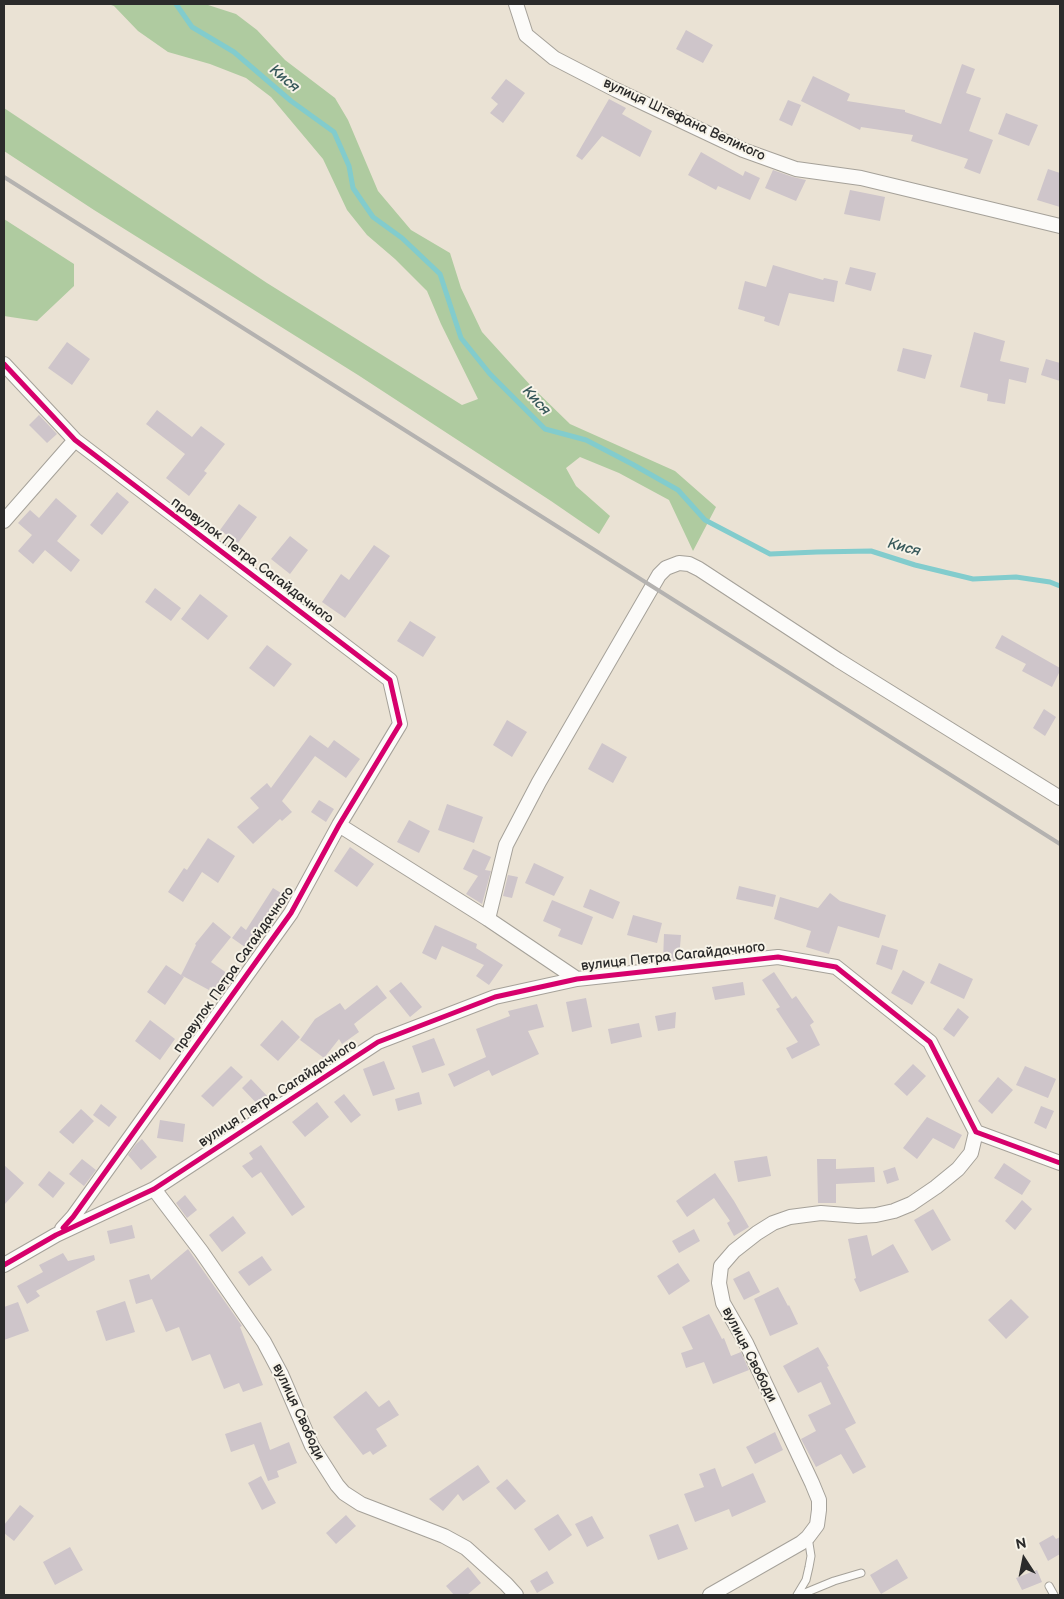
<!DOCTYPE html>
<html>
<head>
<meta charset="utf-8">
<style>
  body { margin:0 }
  #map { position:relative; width:1064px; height:1599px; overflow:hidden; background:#eae2d4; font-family:"Balsamiq Sans",sans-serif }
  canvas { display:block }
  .frame { position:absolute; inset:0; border:5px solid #2b2b2b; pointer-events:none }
  .north { position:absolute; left:999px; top:1534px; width:50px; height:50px; -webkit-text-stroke:4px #f7f3e8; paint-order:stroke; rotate:349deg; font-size:14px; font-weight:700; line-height:20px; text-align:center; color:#2b2b2b }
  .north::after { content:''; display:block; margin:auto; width:18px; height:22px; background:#2b2b2b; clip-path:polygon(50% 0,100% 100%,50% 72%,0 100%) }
</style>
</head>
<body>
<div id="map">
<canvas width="1064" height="1599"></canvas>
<div class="frame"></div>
<div class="north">N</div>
</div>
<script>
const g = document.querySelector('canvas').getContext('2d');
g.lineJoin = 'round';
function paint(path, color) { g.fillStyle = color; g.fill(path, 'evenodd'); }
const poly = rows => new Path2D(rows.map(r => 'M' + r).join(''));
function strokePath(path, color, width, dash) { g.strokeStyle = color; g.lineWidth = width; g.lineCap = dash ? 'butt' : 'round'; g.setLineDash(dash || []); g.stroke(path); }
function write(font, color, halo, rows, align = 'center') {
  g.font = font + ' "Balsamiq Sans",sans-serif'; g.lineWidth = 4; g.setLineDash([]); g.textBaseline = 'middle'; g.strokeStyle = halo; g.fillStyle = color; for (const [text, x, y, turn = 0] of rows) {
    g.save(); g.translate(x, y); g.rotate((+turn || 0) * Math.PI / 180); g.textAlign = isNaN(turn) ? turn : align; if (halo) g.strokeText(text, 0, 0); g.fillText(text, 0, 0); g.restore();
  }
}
paint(poly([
  [108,4,205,4,236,14,257,30,285,60,335,98,348,120,378,191,411,230,450,253,461,288,482,332,532,387,570,424,675,471,716,507,693,551,669,500,619,473,580,457,566,468,576,486,610,516,599,534,551,501,358,375,94,210,4,151,4,108,267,283,462,405,478,399,441,324,427,291,395,259,367,235,347,210,323,159,271,97,246,78,210,64,168,52,138,31,114,6],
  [4,219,74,264,74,286,37,321,4,316]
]), '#afcba0');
strokePath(poly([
  [176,4,192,27,234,52,291,101,334,132,349,166,353,188,373,217,402,238,440,274,461,338,490,374,545,429,586,440,632,464,678,490,705,520,770,554,817,552,871,551,915,565,973,579,1016,577,1050,582,1060,586]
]), '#82cccd', 5);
paint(poly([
  [686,30,713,45,703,63,676,49],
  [962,64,975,69,966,93,981,98,969,131,993,140,980,174,964,168,968,159,911,141,913,135,861,127,860,130,801,101,813,76,850,94,847,101,905,110,905,112,941,124],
  [506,79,525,93,503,123,490,113,498,104,491,98],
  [609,99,626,108,622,114,652,131,640,157,602,136,582,160,576,156],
  [788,100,801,105,792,126,779,120],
  [1006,113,1038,125,1029,146,998,134],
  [701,152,743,176,745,171,760,178,750,200,718,186,716,190,688,175],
  [1048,169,1060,173,1060,207,1037,200],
  [773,170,793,177,806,180,796,201,765,188],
  [850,190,885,197,880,221,844,214],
  [773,265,823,280,824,278,838,281,834,302,789,293,779,326,764,321,765,317,738,309,745,281,766,287],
  [850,267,876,273,871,291,845,284],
  [974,332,1005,341,1000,361,1029,368,1026,383,1009,379,1005,404,987,401,988,394,960,387],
  [67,342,90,359,72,385,48,368],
  [903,348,932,355,925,379,897,371],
  [1046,359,1060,363,1060,381,1041,375],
  [157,410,192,437,201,426,225,444,204,471,207,473,189,496,166,478,185,454,146,424],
  [39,415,57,434,47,443,29,425],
  [117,492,129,502,102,535,90,525],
  [56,498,77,516,57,541,80,560,71,572,45,550,33,564,18,551,32,535,18,523,30,510,39,518],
  [239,504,257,517,238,543,220,530],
  [290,536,308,550,290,574,271,559],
  [374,545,390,556,345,618,322,602,341,574,349,580],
  [155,588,181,608,171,621,145,602],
  [200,594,228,616,208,640,181,619],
  [410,621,436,637,423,657,397,641],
  [1002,635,1060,668,1060,671,1052,687,1022,671,1026,664,995,648],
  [267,645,292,664,274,687,249,668],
  [1044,709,1056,717,1045,736,1033,728],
  [507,720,527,732,512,757,493,745],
  [310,735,328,748,334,740,360,759,346,778,315,756,282,801,292,812,282,821,280,819,253,844,237,827,259,808,250,798,267,783,271,788],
  [602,743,627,757,613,783,588,769],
  [319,800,334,809,326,822,311,812],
  [447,804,483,817,474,843,438,830],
  [409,820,430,831,419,853,397,842],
  [208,838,235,856,218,883,202,872,183,902,168,892,184,868,187,870],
  [350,847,374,864,357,887,334,871],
  [473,849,491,857,485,870,491,871,482,904,466,894,478,876,463,869],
  [534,863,564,877,554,896,525,883],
  [508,875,518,877,512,898,503,896],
  [739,886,776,895,773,907,736,899],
  [273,888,289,898,252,952,232,938,241,926,246,930],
  [590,889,620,902,613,919,583,907],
  [830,893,840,901,886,915,879,938,838,926,829,954,806,947,811,931,774,919,780,897,818,908],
  [552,900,593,917,582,945,558,936,561,929,543,921],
  [633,915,662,923,657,943,627,935],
  [213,922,231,937,211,962,234,978,221,995,210,987,209,990,181,975,196,945,195,944],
  [435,925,477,944,476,948,503,965,489,985,476,976,484,965,442,946,436,960,422,953],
  [664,934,681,935,679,959,663,961],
  [882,945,898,950,892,970,876,964],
  [939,963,973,979,964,999,930,983],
  [166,965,184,977,165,1005,147,992],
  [903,970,925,982,912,1005,891,993],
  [774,972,792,999,796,996,814,1022,810,1025,820,1045,792,1059,786,1048,798,1042,776,1009,780,1007,762,980],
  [401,982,422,1007,410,1017,389,991],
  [743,982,745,995,715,1000,712,987],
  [377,985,387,998,354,1024,359,1032,342,1044,339,1039,324,1058,300,1040,315,1019,340,1003,345,1010],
  [586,998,592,1027,572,1032,566,1002],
  [537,1004,544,1027,528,1031,539,1054,492,1076,489,1070,454,1087,448,1074,486,1057,476,1029,510,1016,508,1011],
  [958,1008,969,1017,954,1037,943,1029],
  [676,1012,675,1028,658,1031,655,1016],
  [150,1020,175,1039,160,1060,135,1041],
  [282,1020,300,1037,278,1061,260,1045],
  [639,1023,642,1037,611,1044,608,1029],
  [434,1038,445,1065,422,1073,412,1046],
  [384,1061,395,1089,373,1096,363,1069],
  [913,1064,926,1076,907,1096,894,1084],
  [231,1066,243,1077,213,1107,201,1096],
  [1025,1066,1056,1079,1048,1098,1016,1085],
  [998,1077,1013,1090,992,1114,978,1101],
  [251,1079,272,1101,261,1108,242,1088],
  [419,1092,422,1104,398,1111,395,1099],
  [344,1094,361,1115,351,1123,334,1102],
  [317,1102,329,1117,305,1137,292,1122],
  [101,1104,117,1117,109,1127,93,1115],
  [1041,1106,1054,1111,1046,1129,1034,1123],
  [81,1109,94,1121,73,1144,59,1132],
  [927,1117,962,1135,954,1149,933,1138,917,1159,903,1148],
  [160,1120,185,1124,183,1142,157,1138],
  [142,1139,157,1157,141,1170,128,1155,136,1144],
  [261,1145,305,1207,292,1216,261,1172,252,1178,242,1166,253,1159,249,1153],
  [767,1156,771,1176,738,1182,734,1161],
  [82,1159,96,1170,84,1186,69,1174],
  [817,1159,836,1159,836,1169,874,1167,875,1182,836,1184,836,1203,818,1203],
  [1004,1163,1031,1181,1022,1195,994,1178],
  [4,1165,24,1183,4,1205],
  [895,1167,899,1180,887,1184,883,1171],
  [49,1171,65,1183,53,1198,38,1185],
  [715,1173,734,1201,749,1227,734,1236,727,1223,730,1221,714,1198,687,1217,676,1201],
  [185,1195,197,1210,187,1218,176,1203],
  [1022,1200,1032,1209,1015,1230,1005,1221],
  [933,1209,951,1240,932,1251,914,1220],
  [233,1216,246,1233,222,1252,209,1235],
  [132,1225,135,1238,110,1244,107,1231],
  [694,1229,700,1241,679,1253,672,1241],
  [867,1235,872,1256,893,1244,909,1272,860,1292,854,1279,856,1278,848,1239],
  [188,1249,242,1326,240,1327,263,1385,243,1392,239,1383,224,1389,210,1354,192,1361,179,1327,166,1332,152,1299,136,1304,129,1280,149,1274,151,1280],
  [63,1253,68,1261,94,1255,95,1260,36,1291,40,1296,27,1304,17,1286,43,1272,39,1265],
  [262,1256,272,1270,249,1286,238,1272],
  [678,1263,690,1281,669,1295,657,1276],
  [749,1271,760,1292,744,1300,733,1279],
  [778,1287,788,1306,789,1305,798,1324,770,1336,754,1299],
  [1011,1299,1029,1317,1006,1339,988,1320],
  [125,1301,135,1332,106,1341,96,1311],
  [18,1302,29,1331,4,1340,4,1307],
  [709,1314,722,1339,724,1338,731,1356,741,1352,749,1370,713,1384,704,1362,686,1368,681,1353,693,1349,682,1327],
  [818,1347,829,1366,827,1367,856,1423,845,1429,866,1467,853,1474,841,1454,816,1467,801,1439,816,1431,808,1415,831,1404,821,1382,798,1393,783,1366],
  [366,1391,379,1407,389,1400,399,1415,376,1429,387,1446,373,1455,370,1451,363,1455,333,1417],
  [261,1422,270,1450,289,1442,297,1463,277,1471,279,1477,268,1481,254,1444,231,1452,225,1434],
  [775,1432,783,1450,755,1464,746,1447],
  [478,1465,490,1482,463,1501,458,1494,443,1511,429,1499],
  [715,1468,722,1487,753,1473,766,1502,732,1517,729,1509,695,1522,684,1494,704,1487,699,1474],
  [261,1476,276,1503,262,1510,248,1483],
  [507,1479,526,1501,515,1510,496,1488],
  [20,1505,34,1516,14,1541,4,1533,4,1525],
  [558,1514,572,1535,549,1551,534,1529],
  [346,1515,356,1526,336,1544,326,1533],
  [592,1516,604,1538,587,1547,575,1524],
  [678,1524,688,1549,658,1560,649,1535],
  [1053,1535,1056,1539,1060,1537,1060,1554,1048,1561,1039,1543],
  [70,1547,83,1570,55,1585,43,1562],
  [897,1559,908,1578,881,1594,870,1575],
  [468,1567,481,1583,467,1595,454,1595,446,1586],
  [1037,1570,1042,1582,1022,1590,1016,1578],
  [547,1571,554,1583,537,1593,530,1581]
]), '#cec5ca');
const lane = poly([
  [1049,1586,1054,1595],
  [797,1595,806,1580,809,1567,811,1556,808,1537],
  [800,1595,834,1581,861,1573]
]);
const street = poly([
  [516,4,526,35,554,58,616,90,743,150,796,169,861,178,1060,226],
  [4,364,75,440,390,680,400,724,339,825,291,913,73,1217,62,1229],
  [4,521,75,440],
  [339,825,488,919,577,979],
  [488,919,506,845,539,782,659,575,666,568,679,563,689,564,699,569,838,660,1060,798],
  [154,1189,201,1251,264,1342,281,1374,312,1446,337,1485,344,1493,361,1504,444,1536,466,1548,506,1584,516,1595],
  [4,1265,56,1235,154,1189,378,1042,495,997,577,979,778,957,836,967,930,1042,976,1132,1060,1163],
  [710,1595,801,1543,808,1537,817,1525,819,1510,819,1500,812,1483,746,1343,723,1303,719,1283,721,1266,734,1251,757,1233,773,1223,790,1217,821,1213,858,1216,876,1215,894,1211,911,1204,936,1187,958,1169,971,1153,976,1132]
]);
strokePath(lane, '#a5a199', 9);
strokePath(street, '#a5a199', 16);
strokePath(lane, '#fcfbf9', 7);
strokePath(street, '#fcfbf9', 14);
strokePath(poly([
  [4,177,1060,844]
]), '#b4b2b0', 4);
strokePath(poly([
  [4,364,75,440,390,680,400,724,339,825,291,913,73,1217,63,1228],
  [4,1265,56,1235,154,1189,378,1042,495,997,577,979,778,957,836,967,930,1042,976,1132,1060,1163]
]), '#d6006c', 5);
write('14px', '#2b2b2b', '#f7f3e8', [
  ["вулиця Штефана Великого",684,120,25],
  ["провулок Петра Сагайдачного",252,561,37],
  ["вулиця Петра Сагайдачного",673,957,-6],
  ["провулок Петра Сагайдачного",234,970,-55],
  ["вулиця Петра Сагайдачного",278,1094,-33],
  ["вулиця Свободи",749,1355,63],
  ["вулиця Свободи",298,1412,65]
]);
write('italic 15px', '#38595b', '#f7f3e8', [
  ["Кися",284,79,40],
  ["Кися",536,401,47],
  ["Кися",904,548,15]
]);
</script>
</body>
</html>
